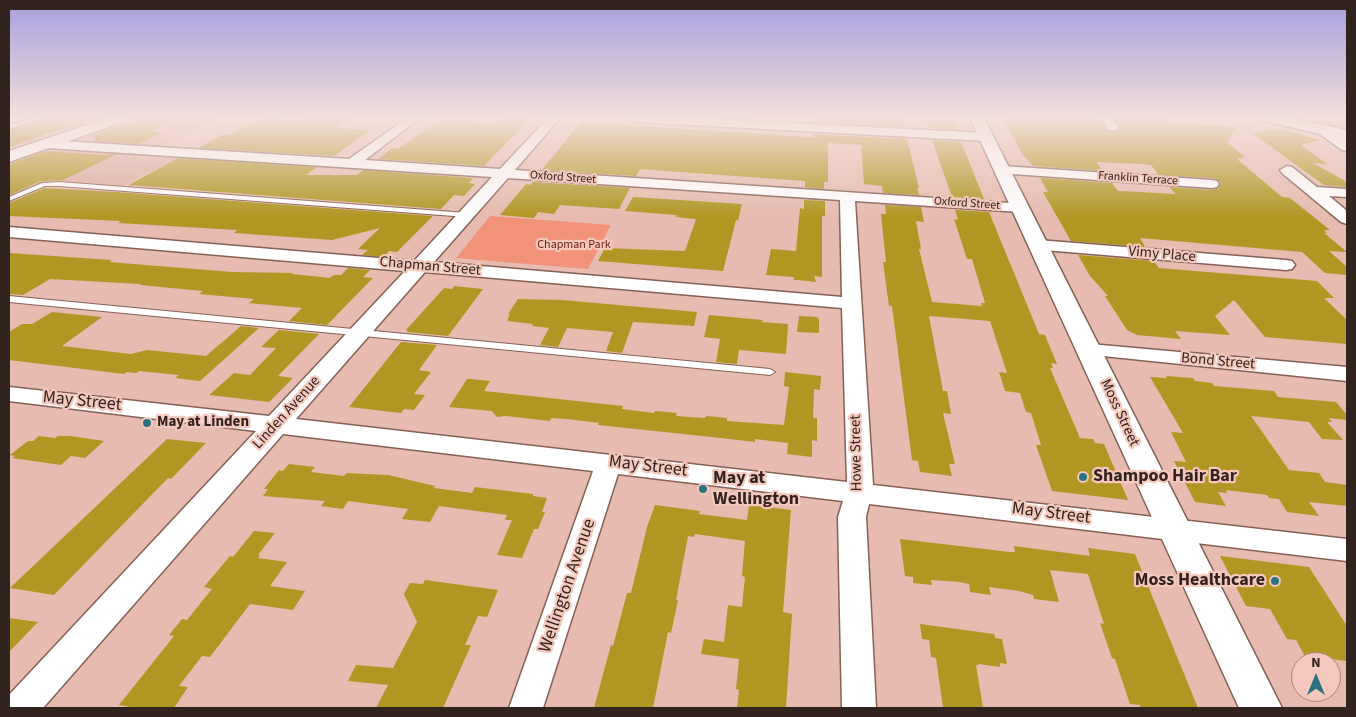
<!DOCTYPE html>
<html>
<head>
<meta charset="utf-8">
<style>
  body { margin:0 }
  #map { position:relative; width:1356px; height:717px; overflow:hidden; background:#e7bbaf; font-family:"Source Sans 3",sans-serif }
  canvas { display:block }
  .frame { position:absolute; inset:0; border:10px solid #33231f; pointer-events:none }
  .north { position:absolute; left:1291px; top:652px; width:50px; height:50px; box-sizing:border-box; background:#f4c8bc; border:1px solid #a7867d; border-radius:50%; rotate:0deg; font-size:14px; font-weight:700; line-height:20px; text-align:center; color:#33231f }
  .north::after { content:''; display:block; margin:auto; width:18px; height:22px; background:#2c7180; clip-path:polygon(50% 0,100% 100%,50% 72%,0 100%) }
</style>
</head>
<body>
<div id="map">
<canvas width="1356" height="717"></canvas>
<div class="frame"></div>
<div class="north">N</div>
</div>
<script>
const g = document.querySelector('canvas').getContext('2d');
g.lineJoin = 'round';
function paint(path, color) { g.fillStyle = color; g.fill(path, 'evenodd'); }
const poly = rows => new Path2D(rows.map(r => 'M' + r).join(''));
function strokePath(path, color, width, dash) { g.strokeStyle = color; g.lineWidth = width; g.lineCap = dash ? 'butt' : 'round'; g.setLineDash(dash || []); g.stroke(path); }
function write(font, color, halo, rows, align = 'center') {
  g.font = font + ' "Source Sans 3",sans-serif'; g.lineWidth = 4.5; g.setLineDash([]); g.textBaseline = 'middle'; g.strokeStyle = halo; g.fillStyle = color; for (const [text, x, y, turn = 0] of rows) {
    g.save(); g.translate(x, y); g.rotate((+turn || 0) * Math.PI / 180); g.textAlign = isNaN(turn) ? turn : align; if (halo) g.strokeText(text, 0, 0); g.fillText(text, 0, 0); g.restore();
  }
}
paint(poly([
  [32,118,106,118,9,153,9,125],
  [134,118,216,118,214,119,218,119,160,147,72,141],
  [52,148,182,156,114,190,45,185,9,201,9,162]
]), '#deac9f');
paint(poly([
  [1282,118,1347,118,1347,131],
  [490,216,611,225,588,269,456,258]
]), '#f2927a');
paint(poly([
  [42,118,88,118,95,120,88,123,87,120,9,147,9,131],
  [146,118,178,118,149,131,163,132,139,144,96,141,93,135,124,124,130,125],
  [262,118,304,121,308,118,352,118,336,128,371,130,334,156,198,148,222,135,228,135],
  [504,118,531,118,484,166,378,159,392,148,398,149,439,120,498,123],
  [814,118,902,118,904,127,814,122],
  [1003,118,1097,118,1109,132,1117,132,1121,128,1113,118,1164,118,1169,123,1238,127,1227,142,1245,157,1237,159,1282,197,1290,198,1330,230,1324,230,1327,233,1324,233,1347,252,1329,251,1347,267,1347,275,1325,273,1302,252,1140,238,1145,247,1071,241,1043,192,1048,192,1040,178,1112,183,1118,191,1122,191,1176,194,1169,187,1212,190,1219,188,1221,183,1217,179,1212,178,1159,175,1151,165,1141,164,1096,162,1103,171,1033,166,1023,155],
  [926,120,954,121,957,130,928,128],
  [584,122,808,137,813,137,813,134,907,139,919,188,917,188,919,195,883,193,882,186,864,184,861,145,828,143,828,182,824,182,824,189,805,187,805,181,693,173,640,169,636,176,542,170,579,124],
  [1271,129,1277,131,1283,129,1320,140,1301,145,1327,164,1313,163,1347,182,1347,187,1324,185,1253,134],
  [932,140,961,142,984,199,952,197],
  [46,151,102,155,117,154,63,180,41,181,9,195,9,164],
  [178,158,317,167,306,175,357,175,363,170,473,178,469,183,475,184,464,196,454,195,441,209,129,185],
  [533,182,630,188,619,209,560,205,554,214,538,212,534,218,500,215,526,184,530,185],
  [45,188,116,192,433,216,397,252,389,251,384,257,362,255,368,250,358,249,380,228,332,240,234,233,237,230,118,223,121,221,9,216,9,203],
  [633,197,742,204,738,220,736,220,723,271,598,261,605,248,685,251,696,219,676,217,677,215,625,211],
  [804,200,825,201,825,216,822,216,822,277,814,276,816,282,797,280,794,280,794,277,766,275,771,249,796,251,800,208,804,209],
  [885,205,921,207,924,222,916,221,921,249,919,249,932,302,982,306,981,303,985,303,972,259,967,259,954,219,958,220,955,210,989,212,1039,334,1045,335,1057,364,1051,363,1053,368,1050,368,1080,438,1093,439,1095,443,1104,444,1128,500,1052,491,1036,445,1041,445,1031,413,1026,412,1020,393,1005,391,999,372,1007,373,990,321,929,316,943,391,947,391,951,414,943,413,955,464,949,464,952,476,920,472,918,461,912,460,892,306,889,306,883,262,886,262,881,214,886,214],
  [9,253,112,260,109,262,232,272,293,273,292,274,330,278,334,275,341,275,348,268,370,270,363,277,373,278,327,325,289,321,302,308,249,303,254,299,199,294,203,291,140,285,141,284,50,279,23,295,9,294],
  [1078,255,1154,261,1159,268,1317,281,1334,298,1324,298,1347,320,1347,344,1265,337,1234,300,1215,316,1230,335,1175,331,1181,339,1137,335,1127,330,1105,296,1108,296,1090,276],
  [454,286,483,289,448,336,407,332,408,331,406,330,444,288,452,289],
  [518,299,562,300,697,312,694,326,633,322,622,353,606,351,613,332,567,328,558,347,540,345,549,328,532,326,533,324,507,321,510,314,508,314],
  [52,312,102,317,62,346,131,354,147,350,206,356,241,326,259,328,200,381,175,378,179,375,139,371,136,373,127,372,124,374,9,360,9,332,22,324,32,324],
  [709,315,763,320,762,322,788,324,786,354,739,350,737,364,716,362,720,339,704,337],
  [799,316,817,317,819,319,819,333,797,332],
  [279,330,319,334,278,376,293,378,269,402,209,395,234,373,250,375,276,348,261,347],
  [401,342,437,345,419,370,431,372,414,394,425,395,414,410,404,409,401,413,349,407],
  [785,372,821,376,820,390,814,389,813,418,817,418,817,441,812,440,812,457,787,454,788,443,755,439,755,442,721,438,598,425,599,423,567,419,551,418,550,421,506,416,497,417,492,411,449,407,467,379,471,379,490,381,484,391,623,406,622,409,654,413,655,411,677,413,676,416,704,418,707,416,727,418,727,421,784,425,789,387,784,386],
  [1166,376,1193,378,1195,381,1212,383,1214,386,1274,391,1278,397,1336,402,1347,415,1347,420,1329,418,1332,422,1327,422,1343,440,1322,439,1309,422,1251,416,1289,470,1319,473,1325,482,1347,485,1347,506,1309,502,1319,516,1287,512,1279,499,1269,498,1267,495,1226,490,1227,493,1218,492,1226,506,1195,502,1174,461,1186,462,1171,432,1183,433,1150,377,1167,378],
  [39,436,55,438,58,436,70,436,104,441,85,458,71,456,61,465,12,458,15,456,10,455,28,441,33,441],
  [167,439,206,443,171,479,168,478,54,595,10,588],
  [289,464,315,467,311,472,344,476,347,473,388,475,435,486,434,488,472,493,475,487,533,494,533,496,547,498,542,512,545,512,538,529,534,529,522,558,497,555,512,520,505,520,507,515,439,506,430,522,402,519,408,509,348,501,343,509,321,506,325,501,263,496,268,489,264,489,279,470,283,471],
  [655,505,700,511,699,514,747,520,749,505,791,510,783,612,792,614,786,708,737,708,739,690,736,689,739,659,701,654,704,639,724,642,728,605,742,607,745,577,742,576,745,541,695,534,694,537,688,536,676,600,678,600,671,633,668,632,653,708,594,708,611,645,613,646,627,593,631,593,647,527],
  [254,531,275,533,258,555,260,555,258,558,287,562,270,586,305,591,293,610,250,604,210,657,202,656,179,686,188,687,174,708,135,708,119,705,174,636,169,635,182,619,187,620,212,589,204,587,230,556,233,557],
  [900,539,1010,552,1015,552,1014,546,1090,556,1088,548,1135,554,1198,708,1140,708,1140,705,1130,704,1115,659,1112,658,1100,623,1104,624,1088,574,1050,570,1059,602,1034,599,1033,595,1019,591,989,587,991,595,970,592,969,584,960,582,931,580,932,585,913,583,913,577,905,576],
  [1220,556,1309,567,1347,626,1347,661,1305,656,1296,640,1287,639,1270,609,1246,606],
  [425,580,498,590,487,617,478,616,465,645,471,645,443,708,376,708,388,685,348,681,356,665,393,668,417,622,404,594,410,583,423,584],
  [9,618,38,622,9,652],
  [920,624,994,634,995,638,1002,639,1007,664,1000,663,1000,667,978,664,978,666,976,665,983,708,943,708,936,658,931,657,929,640,922,639]
]), '#b09622');
const service = poly([
  [33,118,40,118,9,129,9,125,33,118],
  [59,182,467,213,471,215,467,217,59,186,45,186,9,201,9,197,42,183,59,182],
  [9,296,770,369,775,372,770,375,9,302,9,296]
]);
const minor = poly([
  [407,118,420,118,365,160,500,169,548,118,560,118,515,170,1025,204,1028,207,1025,210,1020,212,855,201,873,485,1347,539,1347,561,869,504,866,517,876,708,842,708,838,517,843,501,618,474,543,708,509,708,593,471,283,434,43,708,9,708,9,695,256,431,9,401,9,387,269,416,405,271,9,237,9,227,414,261,492,177,47,148,41,144,47,140,349,159,407,118],
  [508,178,840,200,842,297,434,262,508,178],
  [425,272,842,308,847,482,296,419,425,272],
  [629,118,694,118,986,133,992,137,986,141,635,122,629,118],
  [1099,118,1111,118,1119,127,1117,130,1109,130,1099,118],
  [1321,125,1347,141,1347,151,1342,150,1317,132,1315,129,1321,125],
  [1003,166,1212,180,1217,181,1219,184,1217,187,1212,188,998,173,996,170,1003,166],
  [1287,166,1292,167,1317,187,1347,189,1347,197,1329,196,1347,211,1347,224,1341,222,1282,173,1280,170,1287,166],
  [1038,240,1286,260,1292,261,1295,265,1292,269,1286,270,1032,249,1030,245,1032,241,1038,240],
  [1090,344,1347,367,1347,381,1083,354,1080,350,1083,346,1090,344]
]);
const tertiary = poly([
  [970,118,984,118,1282,708,1239,708,970,118],
  [1262,118,1288,118,1347,130,1347,140,1264,121,1262,118]
]);
const secondary = poly([
  [107,118,129,118,126,121,9,162,9,151,107,118]
]);
strokePath(service, '#866055', 2);
strokePath(minor, '#866055', 3);
strokePath(tertiary, '#866055', 3);
strokePath(secondary, '#866055', 2);
paint(service, '#fff');
paint(minor, '#fff');
paint(tertiary, '#fff');
paint(secondary, '#fff');
const sky = g.createLinearGradient(0, 0, 0, 218);
sky.addColorStop(0, '#a69ede');
sky.addColorStop(0.54, '#f4e0db');
sky.addColorStop(1, '#f4e0db00');
g.fillStyle = sky;
g.fillRect(0, 0, 1356, 218);
for (const [x, y, r, color] of [
  [147,423,5,"#2c7180"],
  [1083,477,5,"#2c7180"],
  [703,489,5,"#2c7180"],
  [1275,581,5,"#2c7180"]
]) { const dot = new Path2D(); dot.arc(x, y, r, 0, 2 * Math.PI); g.fillStyle = color; g.fill(dot); strokePath(dot, '#f4c8bc', 2); }
write('12px', '#33231f', '#f4c8bc', [
  ["Oxford Street",563,178,4],
  ["Franklin Terrace",1138,179,4],
  ["Oxford Street",967,204,4]
]);
write('12px', '#6b1d08', '#f4c8bc', [
  ["Chapman Park",574,245]
]);
write('15px', '#33231f', '#f4c8bc', [
  ["Vimy Place",1162,255,5],
  ["Chapman Street",430,267,5],
  ["Bond Street",1218,362,5],
  ["Linden Avenue",287,413,-48],
  ["Moss Street",1119,413,65],
  ["Howe Street",857,453,-91]
]);
write('bold 15px', '#33231f', '#f4c8bc', [
  ["May at Linden",157,423]
], 'left');
write('18px', '#33231f', '#f4c8bc', [
  ["May Street",82,402,6],
  ["May Street",648,467,7],
  ["May Street",1051,514,7],
  ["Wellington Avenue",568,586,-71]
]);
write('bold 18px', '#33231f', '#f4c8bc', [
  ["Shampoo Hair Bar",1093,477],
  ["May at",713,479],
  ["Wellington",713,500],
  ["Moss Healthcare",1265,581,"right"]
], 'left');
</script>
</body>
</html>
